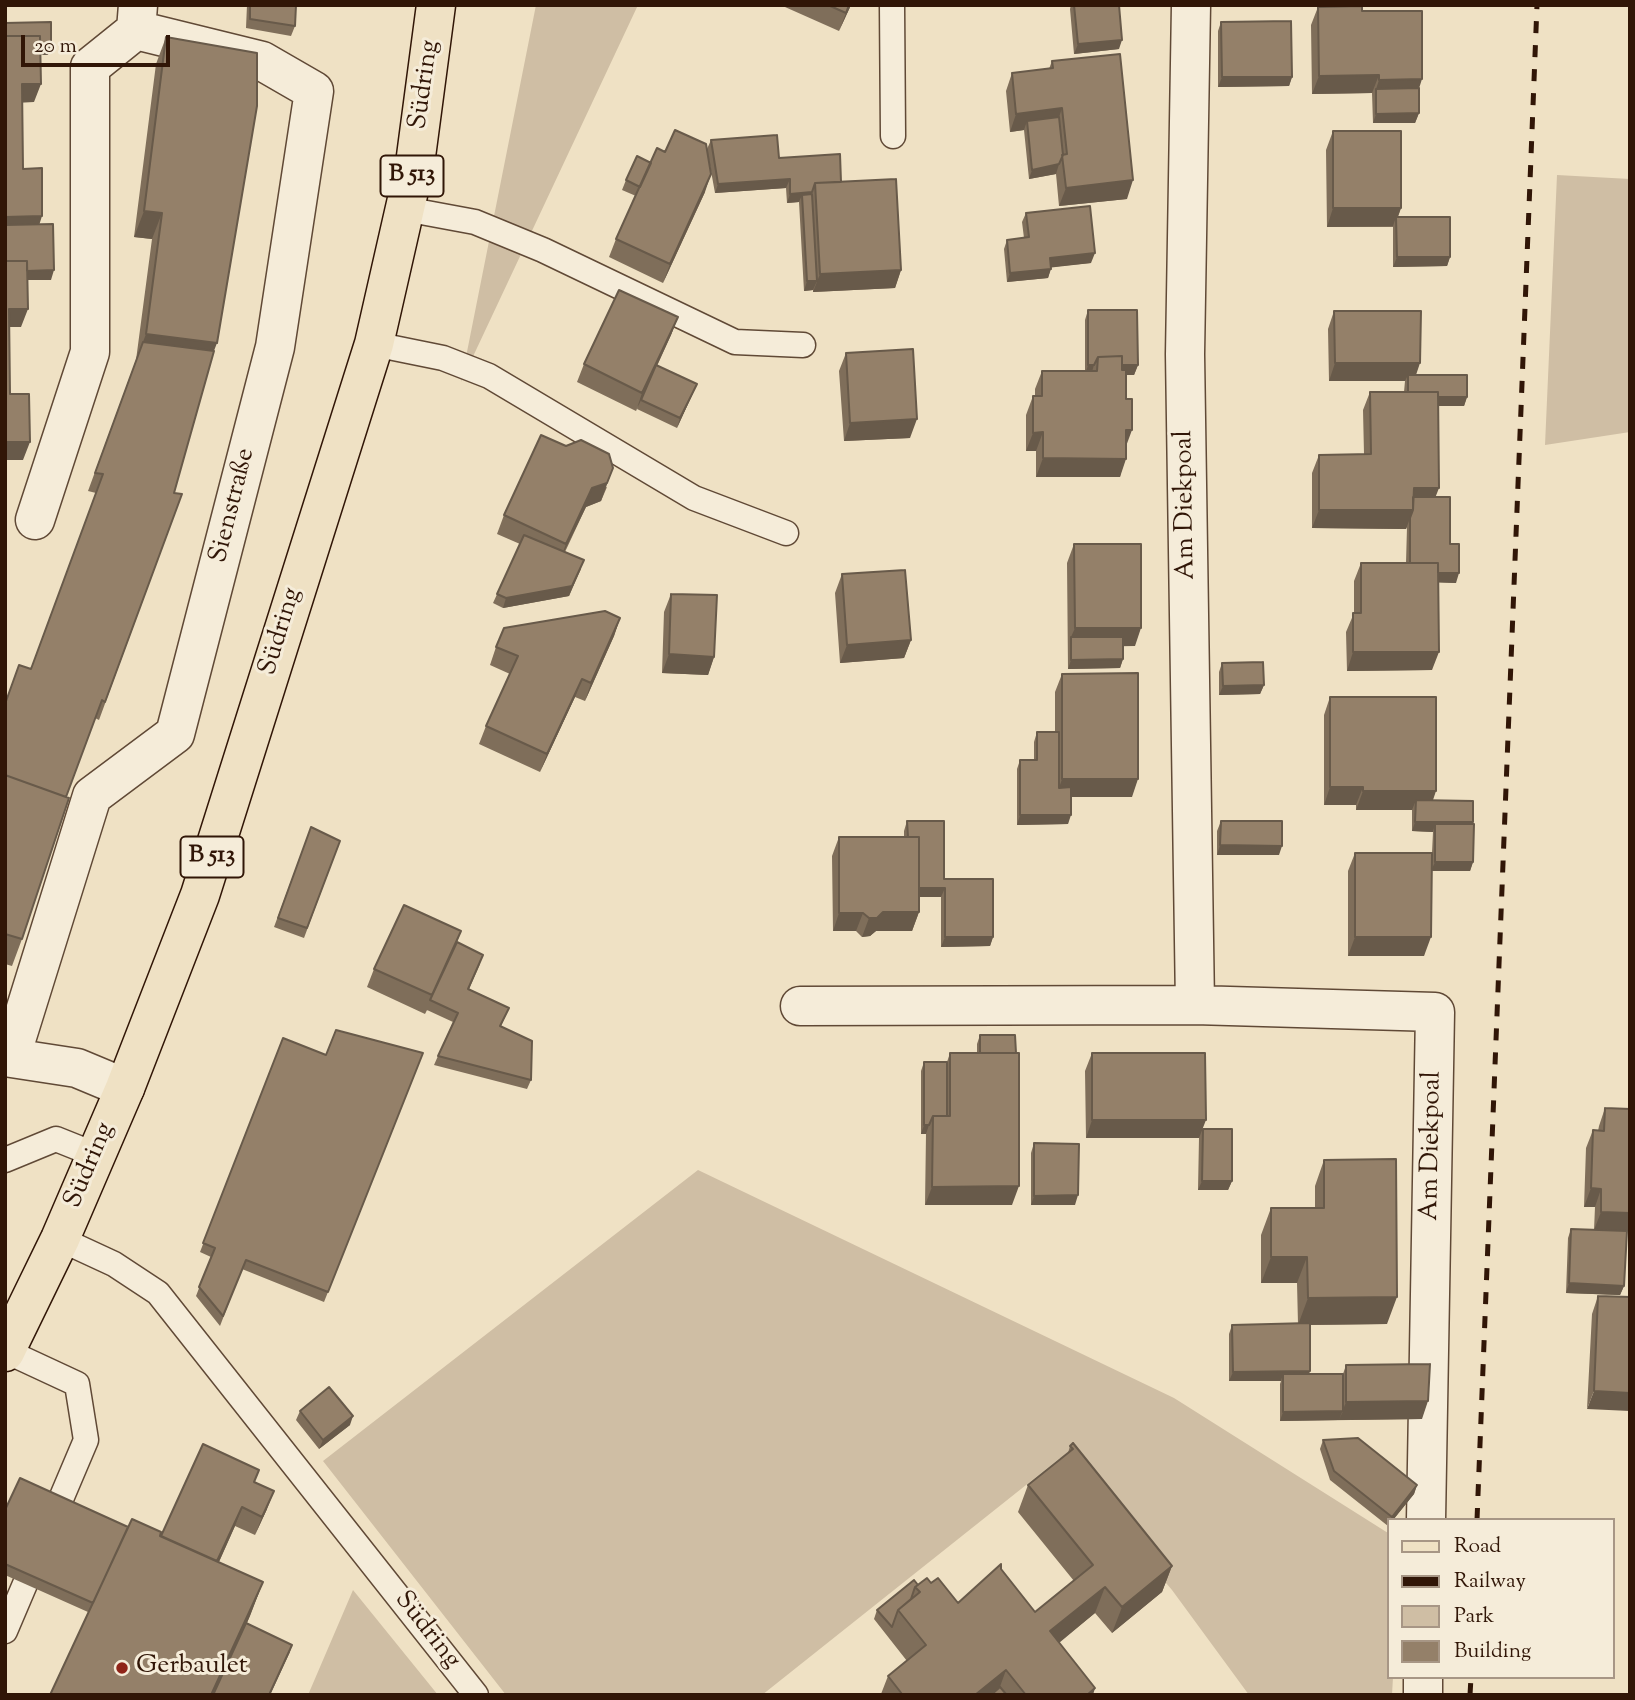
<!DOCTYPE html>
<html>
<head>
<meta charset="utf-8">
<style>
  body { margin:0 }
  #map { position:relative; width:1635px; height:1700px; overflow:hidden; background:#efe1c4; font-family:"Sorts Mill Goudy",serif }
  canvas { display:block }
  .frame { position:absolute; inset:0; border:7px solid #311607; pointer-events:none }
  .legend { position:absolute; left:1387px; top:1518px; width:228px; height:161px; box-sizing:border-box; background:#f5ecd9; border:2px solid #a79685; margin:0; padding:9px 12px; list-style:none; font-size:21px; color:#311607 }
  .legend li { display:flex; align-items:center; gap:14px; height:35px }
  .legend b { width:35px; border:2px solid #a79685 }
  .scale { position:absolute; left:21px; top:35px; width:149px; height:32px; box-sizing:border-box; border:4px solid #311607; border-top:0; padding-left:9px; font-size:21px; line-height:24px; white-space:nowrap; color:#311607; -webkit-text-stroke:5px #f5ecd9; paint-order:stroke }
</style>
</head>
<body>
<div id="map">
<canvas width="1635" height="1700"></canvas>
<div class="frame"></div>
<ul class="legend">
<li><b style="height:9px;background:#efe1c4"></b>Road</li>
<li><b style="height:9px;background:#311607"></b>Railway</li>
<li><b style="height:19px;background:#cfbea4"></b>Park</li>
<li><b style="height:19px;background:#948069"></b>Building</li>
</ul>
<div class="scale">20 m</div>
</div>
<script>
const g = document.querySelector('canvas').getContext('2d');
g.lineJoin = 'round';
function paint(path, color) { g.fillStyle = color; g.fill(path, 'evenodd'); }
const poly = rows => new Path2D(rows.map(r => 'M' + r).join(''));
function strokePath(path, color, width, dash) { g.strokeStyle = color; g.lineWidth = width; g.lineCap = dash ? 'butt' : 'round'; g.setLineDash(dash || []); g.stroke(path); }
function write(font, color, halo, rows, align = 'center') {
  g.font = font + ' "Sorts Mill Goudy",serif'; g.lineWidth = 6; g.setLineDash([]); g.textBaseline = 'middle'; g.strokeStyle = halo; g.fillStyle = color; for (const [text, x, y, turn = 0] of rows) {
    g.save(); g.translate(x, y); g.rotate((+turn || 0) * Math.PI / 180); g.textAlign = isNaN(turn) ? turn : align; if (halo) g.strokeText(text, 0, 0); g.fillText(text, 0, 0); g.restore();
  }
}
paint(poly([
  [536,5,638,5,461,382],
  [1557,175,1630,179,1630,432,1545,445],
  [698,1170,1174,1398,1388,1533,1388,1677,1393,1677,1392,1695,1249,1695,1172,1590,1060,1458,762,1695,506,1695,323,1461],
  [353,1590,438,1695,308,1695]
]), '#cfbea4');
const lane = poly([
  [892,5,893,136],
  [405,209,475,222,543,250,735,342,803,345],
  [374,344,443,358,489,376,694,498,786,533],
  [5,1160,56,1139,96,1155],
  [60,1239,114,1264,158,1293,476,1695],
  [6,1351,77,1384,86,1440,58,1506],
  [5,1631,25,1584]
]);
const street = poly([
  [1191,5,1185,354,1195,1005,1435,1012,1426,1520],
  [35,520,90,352,90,67,136,30,138,5],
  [800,1006,1195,1005],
  [11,1056,92,796,175,734,275,347,314,91,262,61,136,30],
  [5,1057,77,1068,125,1088],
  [1423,1695,1423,1677]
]);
const primary = poly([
  [5,1352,60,1239,125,1088,200,895,374,344,415,164,436,5]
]);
strokePath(lane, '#604936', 27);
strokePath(street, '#604936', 41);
strokePath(primary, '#311607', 41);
strokePath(lane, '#f5ecd9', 24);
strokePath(street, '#f5ecd9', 38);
strokePath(primary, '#efe1c4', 38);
strokePath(poly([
  [1477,1520,1537,5],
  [1470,1695,1471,1677]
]), '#311607', 5, [12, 12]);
paint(poly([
  [247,5,296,5,295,26,291,36,246,28],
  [786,5,851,5,839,31,785,7],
  [1071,5,1119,5,1119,49,1074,54,1070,9],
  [1318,7,1362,11,1419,88,1419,113,1415,123,1373,123,1372,93,1312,94,1311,25],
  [1221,22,1292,77,1289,86,1218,87,1218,31],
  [166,37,214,351,174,493,182,494,99,720,95,718,66,797,22,939,12,966,5,964,5,704,31,669,96,493,88,491,136,360,152,239,134,237,156,64],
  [1052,61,1127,199,1059,206,1056,174,1029,179,1024,130,1010,132,1006,91,1012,73,1049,69],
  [1333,131,1401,208,1398,217,1450,257,1447,266,1393,267,1393,227,1327,227,1326,150],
  [711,140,779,158,841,182,901,270,895,288,813,292,813,290,804,291,799,202,787,203,786,188,715,193,707,149],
  [626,180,705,192,663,283,609,257,616,239,636,196,622,190],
  [1026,213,1091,263,1051,267,1048,278,1007,282,1004,249,1007,240,1024,238,1022,222],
  [1088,310,1138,365,1134,375,1126,375,1126,446,1120,477,1036,477,1036,451,1026,451,1026,415,1033,396,1035,396,1035,389,1042,371,1085,371,1085,320],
  [1334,311,1416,375,1467,397,1464,406,1438,406,1435,497,1450,544,1456,583,1438,582,1432,670,1347,671,1346,632,1354,613,1354,581,1361,563,1406,563,1407,527,1406,529,1312,528,1312,473,1319,455,1364,454,1363,410,1370,392,1404,392,1405,381,1329,381,1328,329],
  [678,317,671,335,657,366,693,393,677,428,637,409,639,403,636,411,577,382,584,364],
  [846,353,910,438,844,441,839,371],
  [607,487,601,501,586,507,565,552,581,569,569,596,503,608,493,603,520,544,497,534,504,515],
  [1074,544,1135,646,1123,646,1123,659,1120,668,1068,669,1067,563],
  [842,574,911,640,904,658,840,663,835,593],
  [671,594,714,657,708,675,662,673,664,612],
  [620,618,614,636,585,701,575,697,540,772,479,744,486,726,510,674,490,665,496,647],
  [1222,663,1264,685,1260,694,1219,695,1219,672],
  [1062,674,1132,797,1071,797,1068,824,1017,825,1017,769,1020,760,1034,760,1034,742,1037,732,1055,732,1055,692],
  [1330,697,1433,800,1473,824,1473,862,1470,871,1432,871,1424,956,1348,956,1348,871,1355,853,1432,853,1433,832,1412,831,1412,810,1356,810,1356,805,1324,805,1324,715],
  [907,821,944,879,993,937,990,946,941,947,941,897,919,897,919,912,912,931,876,931,870,936,862,937,856,931,833,931,832,856,839,837,904,837,904,831],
  [1221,821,1279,855,1217,855,1217,831],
  [311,827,340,841,304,938,274,927],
  [461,931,455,948,480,964,469,989,509,1008,501,1026,531,1080,527,1089,434,1065,453,1022,427,1010,428,1008,425,1014,367,987,374,969],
  [980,1035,1012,1205,925,1205,926,1134,921,1134,921,1071,924,1062,947,1062,950,1053,977,1053,977,1044],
  [283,1038,326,1055,423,1053,324,1302,242,1269,220,1326,196,1296,211,1257,200,1252],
  [1092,1053,1203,1129,1232,1181,1228,1190,1198,1190,1199,1138,1086,1138,1085,1071],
  [1630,1105,1630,1231,1594,1230,1595,1207,1584,1207,1586,1148,1593,1130,1598,1131,1599,1126,1605,1108,1629,1109],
  [1034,1143,1075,1205,1031,1205,1031,1153],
  [1324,1160,1387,1324,1310,1325,1309,1374,1343,1374,1346,1365,1422,1419,1280,1421,1280,1384,1281,1381,1229,1381,1229,1334,1232,1325,1298,1324,1297,1283,1261,1283,1261,1235,1271,1208,1315,1208,1315,1186],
  [1571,1229,1624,1286,1620,1295,1566,1293,1568,1238],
  [1598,1296,1630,1297,1587,1409,1592,1314],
  [300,1411,350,1425,319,1449,296,1420],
  [1323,1440,1417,1485,1414,1494,1393,1520,1388,1520,1388,1526,1330,1480,1320,1449],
  [1070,1446,1172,1566,1162,1592,1112,1633,1095,1613,1059,1642,1093,1695,880,1695,881,1694,888,1676,907,1661,874,1619,877,1610,918,1585,931,1583,958,1603,1001,1569,1035,1612,1074,1581,1018,1512,1028,1485,1068,1453],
  [254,1482,267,1509,255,1535,235,1526,219,1562,263,1582,247,1623,292,1645,289,1654,88,1612,5,1575,5,1510,128,1527,161,1536]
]), '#7f6e5a');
paint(poly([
  [849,5,851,5,839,31,846,13],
  [1122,40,1119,49,1074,54,1078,44],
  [5,45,51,46,48,55,5,55],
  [1379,75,1372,93,1312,94,1319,76],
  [1222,77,1292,77,1289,86,1218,87],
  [1422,79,1416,98,1376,89,1379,80],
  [22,84,41,84,34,102,15,103],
  [1062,108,1056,127,1027,121,1024,130,1010,132,1016,114],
  [1419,113,1415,123,1373,123,1376,114],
  [1059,164,1056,174,1029,179,1032,170],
  [711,174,705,192,663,283,670,264],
  [790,179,786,188,715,193,718,184],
  [1133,180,1127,199,1059,206,1066,188],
  [812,192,809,202,802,195,799,202,787,203,790,194],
  [1333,208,1401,208,1396,221,1396,217,1393,226,1327,227],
  [144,211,162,213,152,239,134,237],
  [42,216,36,235,5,235,5,217],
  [1095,253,1091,263,1047,268,1050,258],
  [1397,257,1450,257,1447,266,1393,267],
  [1051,269,1048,278,1007,282,1010,273],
  [54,270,51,280,5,280,5,271],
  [901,270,895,288,813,292,820,274],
  [807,281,817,281,813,290,804,291],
  [9,309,28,309,21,327,5,327],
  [678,317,671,335,636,411,642,393],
  [146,334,217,343,207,369,136,360],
  [1335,363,1420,363,1414,381,1408,375,1405,381,1329,381],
  [1088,365,1094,365,1091,375,1085,375],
  [1097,365,1138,365,1134,375,1096,375],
  [697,384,693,393,677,428,680,418],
  [1408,397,1467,397,1464,406,1404,406],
  [917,419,910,438,844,441,850,423],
  [1126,430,1132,430,1125,449],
  [1043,432,1036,451,1026,451,1033,433],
  [5,442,30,442,23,460,5,460],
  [1043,458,1126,459,1120,477,1036,477],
  [613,468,601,501,586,507,559,562,566,544,592,488],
  [1414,488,1439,488,1432,506,1410,507],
  [1319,510,1413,510,1406,529,1312,528],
  [584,560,569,596,503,608,506,598],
  [1386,571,1459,573,1456,583,1383,581],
  [620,618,614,636,585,701,591,683],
  [1075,628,1141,628,1135,646,1071,647,1071,637],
  [911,640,904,658,840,663,847,645],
  [1353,652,1439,652,1432,670,1347,671],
  [669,654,714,657,708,675,662,673],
  [1123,659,1120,668,1068,669,1071,660],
  [582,679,575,697,540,772,547,754],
  [1264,685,1260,694,1219,695,1223,686],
  [1062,779,1138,779,1132,797,1056,797],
  [1330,787,1363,787,1356,805,1324,805],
  [1363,791,1436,791,1430,809,1416,800,1412,810,1356,810],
  [1020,815,1071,815,1068,824,1017,825],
  [1415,822,1473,822,1470,832,1435,824,1433,832,1412,831],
  [1220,845,1282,846,1279,855,1217,855],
  [1435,862,1473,862,1470,871,1431,871],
  [915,888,945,888,941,897,912,897],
  [883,912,919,912,912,931,876,931,870,936,862,937,869,918],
  [839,913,863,913,856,931,833,931],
  [945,937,993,937,990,946,941,947],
  [1355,937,1431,937,1424,956,1348,956],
  [1092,1120,1206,1120,1199,1138,1086,1138],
  [924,1125,929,1125,926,1134,921,1134],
  [1202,1181,1232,1181,1228,1190,1198,1190],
  [1019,1186,1012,1205,925,1205,932,1187],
  [1591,1188,1601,1189,1595,1207,1584,1207],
  [1078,1195,1075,1205,1031,1205,1034,1196],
  [1601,1212,1630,1213,1630,1231,1594,1230],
  [1271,1257,1307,1257,1297,1283,1261,1283],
  [1569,1283,1624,1286,1620,1295,1566,1293],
  [1397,1297,1387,1324,1298,1325,1308,1298],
  [1310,1371,1307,1381,1283,1374,1281,1381,1229,1381,1233,1372],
  [1594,1391,1630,1393,1630,1411,1587,1409],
  [1428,1401,1422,1419,1339,1420,1346,1402],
  [1343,1411,1339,1420,1280,1421,1283,1412],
  [353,1416,350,1425,319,1449,323,1440],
  [1417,1485,1414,1494,1393,1520,1391,1520,1392,1517],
  [274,1491,267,1509,255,1535,262,1517],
  [242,1507,235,1526,204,1595,210,1576],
  [1172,1566,1162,1592,1112,1633,1122,1607],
  [263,1582,250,1616,214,1695,211,1695],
  [1105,1587,1095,1613,1041,1658,1050,1631],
  [292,1645,289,1654,270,1695,269,1695],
  [1006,1670,997,1695,975,1695],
  [1095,1688,1093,1695,1087,1695]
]), '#685a4a');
const building = poly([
  [250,5,296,5,295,26,250,19,250,5],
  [828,5,849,5,846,13,828,5],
  [1074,5,1119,5,1122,40,1078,44,1074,5],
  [1362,6,1362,11,1422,11,1422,79,1379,80,1379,75,1319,76,1318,7,1362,6],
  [1291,21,1292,77,1222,77,1221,22,1291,21],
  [51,22,51,46,40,46,40,36,5,36,5,23,51,22],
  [5,36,40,36,41,84,22,84,23,169,42,168,42,216,5,217,5,36],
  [166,37,257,53,257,106,217,343,146,334,162,213,144,211,166,37],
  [1120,54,1133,180,1066,188,1062,155,1067,154,1062,108,1016,114,1012,73,1053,68,1052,61,1120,54],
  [1419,88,1419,113,1376,114,1376,89,1419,88],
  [1059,117,1063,155,1059,164,1032,170,1027,121,1059,117],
  [675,130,706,144,711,174,670,264,616,239,657,148,665,152,675,130],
  [1333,131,1401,131,1401,208,1333,208,1333,131],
  [777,135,779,158,840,154,841,182,815,183,812,192,790,194,790,179,718,184,711,140,777,135],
  [637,156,651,163,640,187,626,180,637,156],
  [896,179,901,270,820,274,815,183,896,179],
  [812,194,817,281,807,281,802,195,812,194],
  [1090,206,1095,253,1050,258,1051,269,1010,273,1007,240,1029,237,1026,213,1090,206],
  [1396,217,1450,217,1450,257,1397,257,1396,217],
  [53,224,54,270,27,271,27,261,5,261,5,225,53,224],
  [5,261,27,261,28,309,9,309,10,394,29,394,30,442,5,442,5,261],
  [619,290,678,317,642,393,584,364,619,290],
  [1088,310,1137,310,1138,365,1122,365,1122,356,1098,357,1094,365,1088,365,1088,310],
  [1334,311,1421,311,1420,363,1335,363,1334,311],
  [143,342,214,351,174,493,182,494,105,702,102,700,66,797,5,775,5,704,19,665,31,669,103,474,95,473,143,342],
  [913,349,917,419,850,423,846,353,913,349],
  [1122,356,1122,370,1126,370,1126,399,1132,399,1132,430,1126,430,1126,459,1043,458,1043,432,1033,433,1033,396,1042,396,1042,371,1097,371,1098,357,1122,356],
  [656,365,697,384,680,418,641,400,656,365],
  [1408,375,1467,375,1467,397,1438,397,1438,392,1408,392,1408,375],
  [1370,392,1438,392,1439,488,1414,488,1413,510,1319,510,1319,455,1371,454,1370,392],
  [541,435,566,446,581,440,609,454,613,468,607,483,592,488,566,544,504,515,541,435],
  [1413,497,1450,497,1450,544,1459,544,1459,573,1438,573,1438,563,1410,563,1410,518,1413,510,1413,497],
  [524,535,584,560,572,586,506,598,497,594,524,535],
  [1074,544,1141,544,1141,628,1075,628,1074,544],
  [1361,563,1438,563,1439,652,1353,652,1353,613,1361,613,1361,563],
  [905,570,911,640,847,645,842,574,905,570],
  [671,594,717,595,714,657,669,654,671,594],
  [605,611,620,618,591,683,582,679,547,754,486,726,518,656,496,647,504,628,605,611],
  [1071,637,1123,637,1123,659,1071,660,1071,637],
  [1263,662,1264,685,1223,686,1222,663,1263,662],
  [1138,673,1138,779,1062,779,1062,674,1138,673],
  [1330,697,1436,697,1436,791,1363,791,1363,787,1330,787,1330,697],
  [1037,732,1059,732,1059,788,1071,787,1071,815,1020,815,1020,760,1037,760,1037,732],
  [5,775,69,798,22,939,5,934,5,775],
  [1416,800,1473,801,1473,822,1415,822,1416,800],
  [907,821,944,821,944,879,993,879,993,937,945,937,945,888,919,888,919,837,908,837,907,821],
  [1221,821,1282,821,1282,846,1220,845,1221,821],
  [1435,824,1474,824,1473,862,1435,862,1435,824],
  [311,827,340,841,307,928,278,918,311,827],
  [839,837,919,837,919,912,883,912,877,918,869,918,863,913,839,913,839,837],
  [1355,853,1432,853,1431,937,1355,937,1355,853],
  [404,905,461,931,432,995,374,969,404,905],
  [457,942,483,955,468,989,509,1008,500,1026,532,1041,531,1080,438,1056,458,1013,430,1000,457,942],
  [336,1030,423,1053,328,1292,246,1260,223,1316,199,1287,215,1248,203,1243,283,1038,326,1055,336,1030],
  [980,1035,1015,1035,1016,1053,980,1053,980,1035],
  [950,1053,1019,1053,1019,1186,932,1187,933,1116,950,1116,950,1053],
  [1092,1053,1205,1053,1206,1120,1092,1120,1092,1053],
  [924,1062,947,1062,947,1116,933,1116,929,1125,924,1125,924,1062],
  [1605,1108,1630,1109,1630,1213,1601,1212,1601,1189,1591,1188,1593,1130,1604,1131,1605,1108],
  [1203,1129,1232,1129,1232,1181,1202,1181,1203,1129],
  [1034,1143,1079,1144,1078,1195,1034,1196,1034,1143],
  [1396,1159,1397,1297,1308,1298,1307,1257,1271,1257,1271,1208,1324,1208,1324,1160,1396,1159],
  [1571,1229,1627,1231,1624,1286,1569,1283,1571,1229],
  [1598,1296,1630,1297,1630,1393,1594,1391,1598,1296],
  [1310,1323,1310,1371,1233,1372,1232,1325,1310,1323],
  [1430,1364,1428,1401,1346,1402,1346,1365,1430,1364],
  [1283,1374,1343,1374,1343,1411,1283,1412,1283,1374],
  [329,1387,353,1416,323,1440,300,1411,329,1387],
  [1358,1438,1417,1485,1392,1517,1334,1471,1323,1440,1358,1438],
  [1073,1443,1172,1566,1122,1607,1105,1587,1050,1631,1095,1688,1087,1695,1026,1695,1006,1670,975,1695,901,1695,902,1694,888,1676,926,1645,898,1610,920,1592,915,1587,927,1578,931,1583,938,1578,958,1603,1001,1564,1001,1569,1035,1612,1093,1565,1028,1485,1073,1449,1070,1446,1073,1443],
  [203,1444,259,1470,254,1482,274,1491,262,1517,242,1507,217,1561,161,1536,203,1444],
  [20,1478,128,1527,93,1603,5,1564,5,1510,20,1478],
  [132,1519,161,1532,160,1536,263,1582,211,1695,50,1695,132,1519],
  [914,1580,918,1585,915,1587,911,1599,898,1610,892,1627,877,1610,914,1580],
  [246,1623,292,1645,269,1695,213,1695,246,1623],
  [1000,1687,1006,1694,991,1695,1000,1687]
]);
paint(building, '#948069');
strokePath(building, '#685a4a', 2);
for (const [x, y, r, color] of [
  [122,1668,7,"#8f2418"]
]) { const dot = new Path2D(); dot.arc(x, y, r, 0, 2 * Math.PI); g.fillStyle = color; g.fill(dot); strokePath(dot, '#f5ecd9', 2.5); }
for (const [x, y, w] of [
  [412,176,63],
  [212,857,63]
]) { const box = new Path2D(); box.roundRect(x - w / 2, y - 20.5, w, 41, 5); g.fillStyle = '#f5ecd9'; g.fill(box); strokePath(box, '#311607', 2); }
write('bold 24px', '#311607', null, [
  ["B 513",412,176],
  ["B 513",212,857]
]);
write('26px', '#311607', '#f5ecd9', [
  ["Südring",426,85,-82],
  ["Am Diekpoal",1187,505,-91],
  ["Sienstraße",234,506,-76],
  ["Südring",282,632,-73],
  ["Am Diekpoal",1433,1146,-89],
  ["Südring",91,1166,-67],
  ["Südring",426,1631,52]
]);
write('26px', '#311607', '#f5ecd9', [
  ["Gerbaulet",136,1668]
], 'left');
</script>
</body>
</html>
